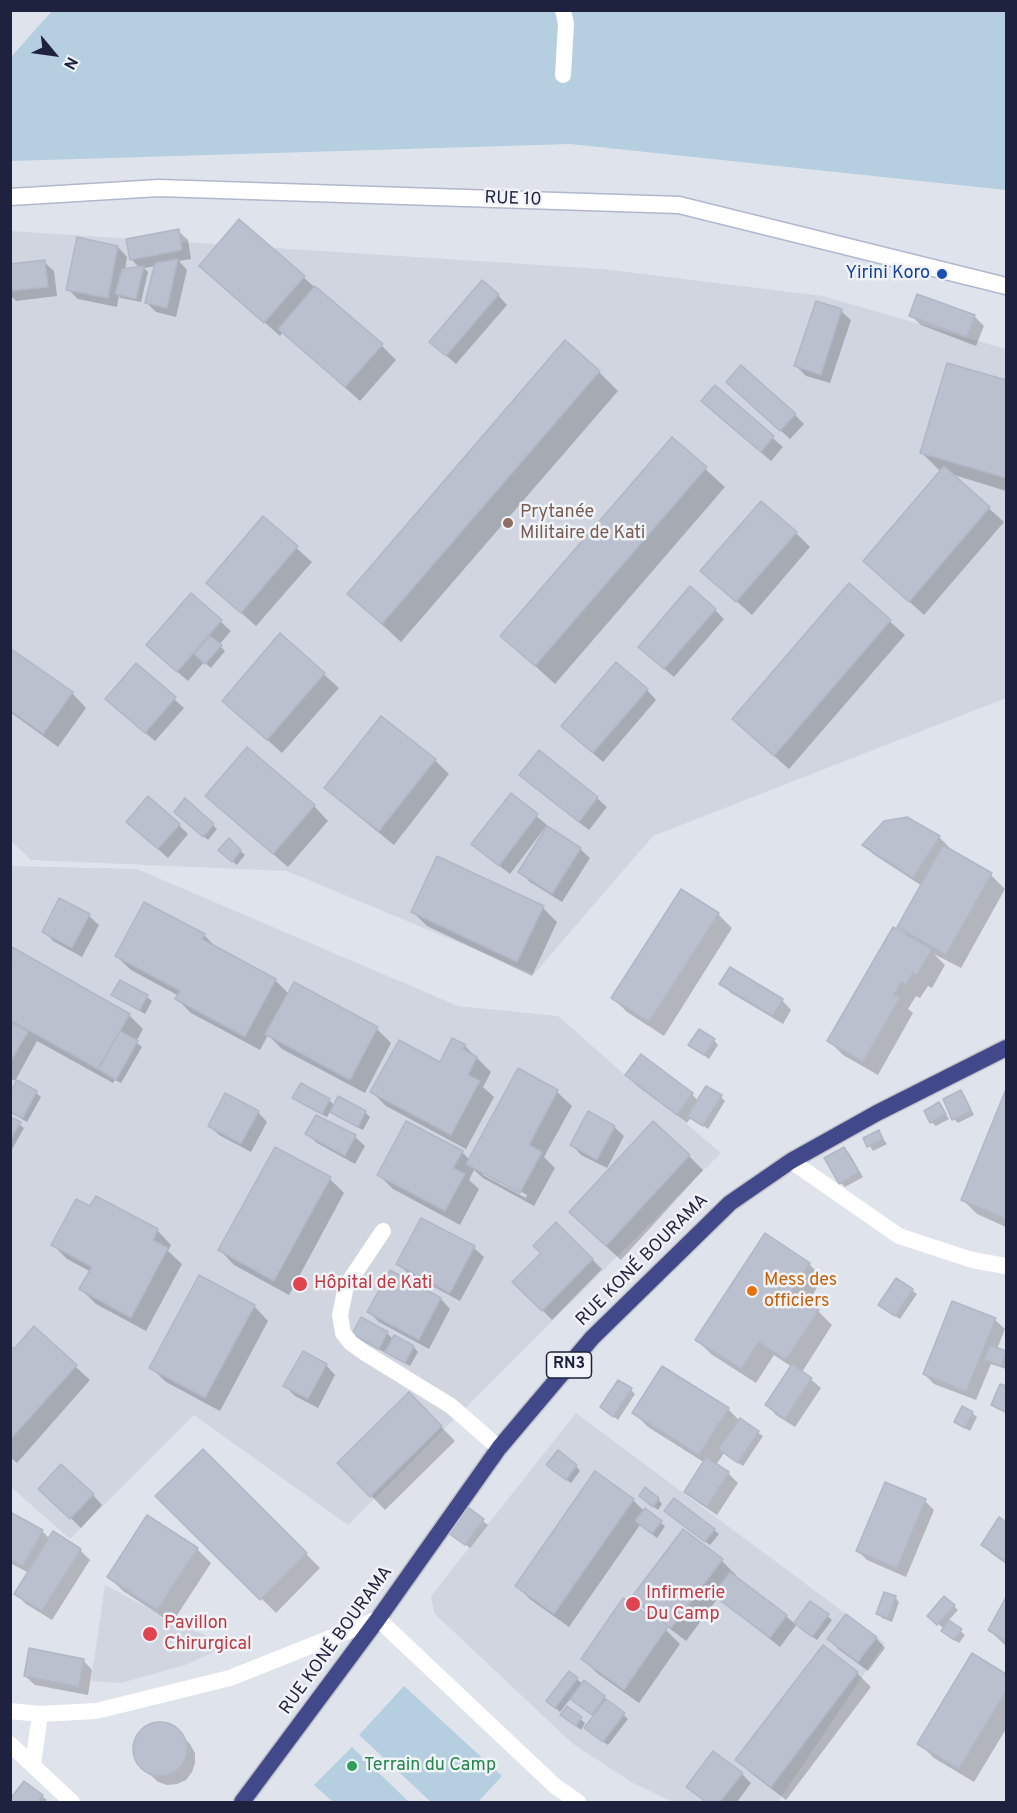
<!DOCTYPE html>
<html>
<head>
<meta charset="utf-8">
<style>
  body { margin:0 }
  #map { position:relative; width:1017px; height:1813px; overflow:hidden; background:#dfe3ec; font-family:Overpass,sans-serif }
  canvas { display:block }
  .frame { position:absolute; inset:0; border:12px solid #1e223e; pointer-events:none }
  .north { position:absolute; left:24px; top:24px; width:60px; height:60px; -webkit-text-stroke:4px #f0f3f8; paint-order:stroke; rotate:119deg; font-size:16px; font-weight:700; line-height:24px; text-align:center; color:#1e223e }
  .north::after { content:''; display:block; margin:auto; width:21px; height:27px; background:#1e223e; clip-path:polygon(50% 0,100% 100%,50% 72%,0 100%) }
</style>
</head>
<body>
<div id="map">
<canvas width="1017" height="1813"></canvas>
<div class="frame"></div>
<div class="north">N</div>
</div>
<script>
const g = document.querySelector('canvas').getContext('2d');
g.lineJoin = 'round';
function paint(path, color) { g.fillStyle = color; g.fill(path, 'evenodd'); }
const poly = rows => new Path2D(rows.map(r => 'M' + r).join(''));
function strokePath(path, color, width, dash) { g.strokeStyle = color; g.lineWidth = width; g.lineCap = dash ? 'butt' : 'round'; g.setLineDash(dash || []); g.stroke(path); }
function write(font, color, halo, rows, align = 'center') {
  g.font = font + ' Overpass,sans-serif'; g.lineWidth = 5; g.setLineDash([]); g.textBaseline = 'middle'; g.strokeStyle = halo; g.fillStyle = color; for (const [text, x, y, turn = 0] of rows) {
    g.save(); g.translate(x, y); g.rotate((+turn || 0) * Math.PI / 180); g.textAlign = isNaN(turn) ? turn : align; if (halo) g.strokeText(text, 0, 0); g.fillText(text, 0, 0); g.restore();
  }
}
paint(poly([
  [10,231,602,269,823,296,1006,349,1006,698,653,836,534,974,287,871,31,860,10,840],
  [11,866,137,869,458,1006,558,1016,625,1075,676,1115,721,1153,348,1525,194,1415,70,1539,11,1487],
  [576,1413,885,1643,778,1802,673,1802,633,1783,573,1744,434,1613,431,1596],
  [105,1585,174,1622,228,1645,188,1664,121,1683,91,1681]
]), '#d0d5e0');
paint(poly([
  [52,11,1006,11,1006,190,570,144,11,161,11,57],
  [404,1686,502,1776,478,1802,431,1802,359,1735],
  [352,1747,409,1802,333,1802,314,1785]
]), '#b5cfe0');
paint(poly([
  [239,221,382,346,396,360,360,401,283,332,280,336,201,266],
  [178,231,188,240,191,259,179,261,187,270,176,317,156,312,147,303,156,266,144,268,148,272,141,302,121,298,119,296,117,307,78,299,68,289,118,247,127,257,125,270,140,268,131,259],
  [44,262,54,271,57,296,16,301,10,295,10,266],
  [498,295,507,305,456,364,441,351],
  [841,311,851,320,830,383,806,376,796,366],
  [911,316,974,316,984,326,976,346,921,325],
  [948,365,1006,382,1006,491,951,474,1004,522,924,615,865,561,941,472,922,453],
  [599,372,618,391,401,642,349,594],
  [715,387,783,447,771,461,712,411],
  [737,391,795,415,804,424,790,439],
  [672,439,725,487,555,684,502,636],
  [263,518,312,562,256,626,208,583],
  [796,533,810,547,752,615,702,571],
  [849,585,905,635,789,769,748,733],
  [191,595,231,631,219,645,225,651,211,668,204,662,188,681,158,655],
  [715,610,724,619,674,677,650,657],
  [280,635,339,688,282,753,224,701],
  [10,649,72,693,86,708,58,747,10,712],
  [647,690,656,700,603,762,572,735],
  [174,699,184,708,155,741,116,708],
  [435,760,449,774,394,845,341,802,326,788],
  [521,775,597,798,607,807,589,830,531,785],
  [511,795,547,825,510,874,483,853,473,844],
  [314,806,328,821,288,867,222,810],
  [180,816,213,825,217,829,208,840],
  [179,825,188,834,168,858,138,831],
  [939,837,949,847,947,849,991,875,1005,889,961,968,934,954,945,965,932,988,928,986,920,998,916,996,908,1009,913,1013,878,1075,843,1055,829,1041,910,937,899,927,922,886,873,854,864,845],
  [229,840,245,855,237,865,224,855],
  [580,849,590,858,562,902,530,882,520,872],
  [543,908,557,922,532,976,427,926,413,912],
  [718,914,732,928,664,1036,627,1012,613,998],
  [89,916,99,925,82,957,53,941,44,931],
  [204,935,217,948,275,980,289,994,377,1029,391,1043,365,1093,282,1049,268,1035,260,1050,191,1013,177,999,179,996,131,970,116,956],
  [12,949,129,1015,143,1029,136,1042,142,1047,121,1083,115,1080,113,1083,37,1041,15,1081,10,1078,10,952],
  [120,982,147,997,152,1001,145,1014,118,999,113,995],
  [721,983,782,1000,791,1010,783,1024,731,993],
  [714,1040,718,1045,709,1059,690,1045],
  [465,1046,491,1072,483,1087,494,1097,466,1149,386,1106,372,1092,440,1064],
  [518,1070,557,1092,572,1106,544,1157,555,1168,534,1206,483,1178,474,1170,469,1180,479,1189,460,1225,393,1189,379,1175,462,1152,470,1160],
  [483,1171,527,1195,526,1198,483,1175],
  [627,1075,692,1094,698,1101,721,1097,725,1101,708,1129,691,1117,687,1123,636,1085],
  [301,1085,329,1100,335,1106,365,1112,370,1117,363,1130,336,1116,331,1110,327,1117,299,1102,294,1098],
  [961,1092,965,1096,974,1115,958,1123,954,1119],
  [1006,1092,1006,1227,977,1214,963,1200],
  [36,1093,41,1097,27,1122,10,1112,10,1096],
  [939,1104,949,1119,936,1126,931,1122],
  [258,1112,267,1122,251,1152,219,1135,210,1126],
  [10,1118,24,1128,11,1151,10,1150],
  [614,1127,624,1136,607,1168,581,1155,572,1145],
  [878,1132,887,1144,873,1151,865,1138],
  [307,1134,355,1137,365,1146,355,1164,317,1143],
  [844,1149,849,1153,863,1177,845,1187,841,1183],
  [689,1156,703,1170,621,1260,585,1227],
  [330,1179,344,1193,289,1295,234,1265,220,1250],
  [91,1208,157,1230,171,1245,168,1251,182,1264,146,1331,96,1304,81,1289,91,1272,67,1259,53,1245],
  [422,1220,474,1248,484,1257,460,1301,408,1273,398,1264],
  [556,1224,602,1269,552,1320,515,1282,543,1254],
  [809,1264,823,1278,807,1304,818,1311,832,1325,802,1372,821,1388,795,1427,776,1415,767,1405,792,1367,774,1355,756,1383,711,1354,697,1340],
  [390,1272,441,1299,450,1309,429,1349,379,1322,369,1312],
  [897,1280,917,1294,900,1319,884,1309],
  [254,1306,268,1321,220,1411,166,1382,151,1367],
  [995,1320,1005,1329,997,1349,1006,1353,1006,1369,991,1364,976,1400,934,1384,924,1374],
  [34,1328,90,1380,17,1463,10,1457,10,1348,14,1351],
  [387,1333,393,1339,395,1337,414,1347,418,1352,410,1366,392,1356,385,1350,384,1352,358,1339,354,1334],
  [326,1365,335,1375,318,1408,295,1396,285,1386],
  [1000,1386,1006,1388,1006,1413,997,1409,992,1405],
  [631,1390,635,1394,618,1420,602,1407],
  [409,1394,455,1441,385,1510,339,1463],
  [728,1409,740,1421,763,1436,743,1466,724,1453,716,1465,729,1474,738,1483,717,1515,696,1501,686,1491,705,1463,648,1427,634,1413],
  [972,1413,977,1417,970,1431,955,1422],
  [203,1451,320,1568,276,1613,158,1496],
  [576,1466,580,1471,571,1483,552,1470],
  [595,1473,633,1500,644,1511,665,1526,657,1538,640,1525,569,1627,531,1600,516,1586],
  [93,1495,102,1505,81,1528,50,1498],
  [658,1499,662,1504,658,1510,645,1500],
  [675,1500,719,1534,710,1545,671,1516],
  [925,1501,934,1510,906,1577,867,1560,858,1551],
  [468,1509,488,1525,470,1548,455,1537],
  [10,1513,42,1531,50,1539,80,1550,90,1560,52,1620,26,1604,16,1594,29,1573,10,1563],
  [999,1519,1006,1524,1006,1564,992,1554,983,1545],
  [197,1549,211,1563,172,1623,123,1591,109,1577],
  [722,1561,736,1575,734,1577,786,1616,795,1624,811,1603,832,1620,817,1640,797,1624,780,1647,718,1598,686,1641,648,1612,633,1597],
  [895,1597,899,1602,892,1622,882,1618,878,1614],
  [1006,1600,1006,1646,989,1630],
  [954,1606,958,1610,948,1621,965,1635,959,1643,947,1635,944,1629,930,1616],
  [666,1630,680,1644,639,1703,597,1673,583,1659],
  [876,1638,885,1648,868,1671,838,1649,829,1639],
  [972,1655,1006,1676,1006,1729,974,1782,934,1758,919,1743],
  [83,1660,92,1670,88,1695,35,1685,25,1676],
  [857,1673,871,1687,786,1800,752,1774,737,1760],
  [577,1679,582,1684,584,1682,604,1697,628,1719,608,1745,590,1732,594,1717,571,1698,560,1712,552,1705],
  [567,1708,585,1723,581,1730,567,1719],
  [163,1724,172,1727,180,1734,190,1744,195,1753,195,1763,192,1772,186,1780,177,1784,167,1785,158,1782,140,1765,135,1756,134,1747,138,1737,144,1729,153,1725],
  [742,1774,751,1783,737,1802,705,1802,688,1787],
  [42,1796,47,1800,45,1802,10,1802]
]), '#0003');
const building = poly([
  [239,219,305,276,264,323,199,266,239,219],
  [179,229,182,250,130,260,126,239,179,229],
  [77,237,118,246,108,298,66,290,77,237],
  [178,259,167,308,145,303,155,263,178,259],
  [45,260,48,287,10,291,10,264,45,260],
  [144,266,136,299,115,294,122,269,144,266],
  [482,280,499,294,446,356,429,342,482,280],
  [315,286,383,344,345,387,278,329,315,286],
  [917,294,975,315,967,337,909,316,917,294],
  [816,301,842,309,821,375,794,366,816,301],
  [565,340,600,371,382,624,347,594,565,340],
  [947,363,1006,380,1006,478,920,453,947,363],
  [741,365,796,414,780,431,726,382,741,365],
  [715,385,774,436,761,452,701,401,715,385],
  [672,437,707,467,535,666,500,636,672,437],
  [944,466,990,507,909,602,863,561,944,466],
  [761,501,797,532,736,602,700,571,761,501],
  [263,516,298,546,241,613,206,583,263,516],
  [849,583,891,620,774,756,732,719,849,583],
  [690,586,716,609,664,669,638,647,690,586],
  [191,593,222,620,177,672,146,645,191,593],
  [280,633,325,673,267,740,222,701,280,633],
  [210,636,222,645,205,664,194,654,210,636],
  [10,648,73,692,43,734,10,710,10,648],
  [616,662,648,689,593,753,561,726,616,662],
  [136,663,176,697,145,733,105,699,136,663],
  [381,716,436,759,379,831,324,788,381,716],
  [247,747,315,805,273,854,205,796,247,747],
  [539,750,598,797,579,822,519,775,539,750],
  [511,793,538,814,499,866,471,844,511,793],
  [148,796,180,824,158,849,126,822,148,796],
  [185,798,214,824,203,837,174,812,185,798],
  [907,817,940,836,913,878,862,845,884,821,907,817],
  [547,826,581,848,552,894,518,872,547,826],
  [229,838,241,850,232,862,218,850,229,838],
  [943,845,992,873,946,955,897,927,943,845],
  [437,856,544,906,517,962,411,912,437,856],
  [681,889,719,913,649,1022,611,998,681,889],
  [59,898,90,914,72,948,42,932,59,898],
  [144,902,205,934,202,939,276,979,245,1037,175,999,180,991,115,956,144,902],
  [893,927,932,949,917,975,913,973,906,985,901,982,894,995,900,998,863,1062,827,1041,893,927],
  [12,947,130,1014,98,1069,10,1020,12,947],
  [730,967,783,999,773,1016,719,984,730,967],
  [120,980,148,995,140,1010,111,995,120,980],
  [294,982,378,1027,350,1080,265,1034,294,982],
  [10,1022,28,1032,10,1062,10,1022],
  [699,1029,715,1039,704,1055,688,1045,699,1029],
  [120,1031,138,1041,116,1080,98,1069,120,1031],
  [452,1038,466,1045,463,1049,477,1057,468,1075,480,1081,451,1135,370,1092,399,1040,440,1062,452,1038],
  [641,1054,693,1093,677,1115,625,1075,641,1054],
  [518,1068,558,1090,529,1145,542,1152,520,1193,466,1164,518,1068],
  [17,1080,37,1091,23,1118,10,1112,10,1093,17,1080],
  [301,1083,330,1099,322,1114,292,1098,301,1083],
  [706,1086,722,1095,703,1126,687,1116,706,1086],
  [1006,1089,1006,1219,961,1200,1006,1089],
  [961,1090,971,1111,952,1120,943,1099,961,1090],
  [225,1093,259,1111,241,1144,208,1126,225,1093],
  [338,1096,366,1111,358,1127,330,1112,338,1096],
  [939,1102,946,1114,930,1123,924,1111,939,1102],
  [588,1111,615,1126,597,1160,570,1145,588,1111],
  [316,1115,356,1135,345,1156,305,1134,316,1115],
  [10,1117,21,1122,10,1140,10,1117],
  [406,1121,463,1151,453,1168,465,1174,445,1211,377,1175,406,1121],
  [653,1121,690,1155,606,1246,569,1212,653,1121],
  [879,1130,883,1139,867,1147,863,1138,879,1130],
  [275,1147,331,1177,274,1281,218,1250,275,1147],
  [844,1147,859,1172,839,1184,824,1158,844,1147],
  [96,1196,158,1229,153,1240,168,1248,131,1318,79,1289,92,1267,51,1245,76,1199,90,1206,96,1196],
  [421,1218,475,1246,450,1293,396,1264,421,1218],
  [556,1222,593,1259,542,1311,512,1282,541,1253,533,1246,556,1222],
  [765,1233,810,1263,791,1292,819,1310,786,1360,759,1342,741,1369,695,1340,765,1233],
  [390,1270,441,1298,419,1340,367,1312,390,1270],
  [199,1275,255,1305,205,1398,149,1368,199,1275],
  [896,1278,913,1289,895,1316,878,1305,896,1278],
  [952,1301,996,1318,966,1392,923,1374,952,1301],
  [361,1317,388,1332,379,1349,352,1334,361,1317],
  [34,1326,77,1365,10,1440,10,1346,14,1349,34,1326],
  [394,1335,414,1346,405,1363,385,1352,394,1335],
  [990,1345,1006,1351,1001,1366,984,1359,990,1345],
  [303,1351,327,1364,308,1399,283,1386,303,1351],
  [792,1364,812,1378,785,1419,765,1405,792,1364],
  [662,1366,729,1408,699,1455,632,1413,662,1366],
  [618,1380,632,1388,613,1417,600,1407,618,1380],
  [1000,1384,1006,1386,1006,1412,991,1405,1000,1384],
  [409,1392,442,1426,370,1497,337,1463,409,1392],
  [962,1406,973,1412,965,1428,954,1422,962,1406],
  [740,1418,759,1431,738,1463,718,1449,740,1418],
  [203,1449,307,1553,260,1600,155,1496,203,1449],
  [558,1450,577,1465,566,1480,546,1465,558,1450],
  [706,1457,729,1472,707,1507,684,1492,706,1457],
  [61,1464,94,1494,70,1519,38,1489,61,1464],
  [595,1471,634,1499,554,1614,515,1586,595,1471],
  [885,1482,926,1499,897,1568,856,1551,885,1482],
  [645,1487,659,1498,653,1507,639,1496,645,1487],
  [674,1498,715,1529,705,1542,664,1511,674,1498],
  [468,1507,484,1519,465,1545,448,1533,468,1507],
  [645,1508,662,1521,652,1534,635,1521,645,1508],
  [10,1512,43,1530,23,1566,10,1560,10,1512],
  [147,1515,198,1548,157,1610,107,1577,147,1515],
  [999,1517,1006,1522,1006,1561,981,1545,999,1517],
  [683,1529,723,1559,671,1628,631,1598,683,1529],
  [53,1531,81,1549,42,1611,14,1594,53,1531],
  [730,1572,787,1615,770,1638,713,1595,730,1572],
  [884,1592,896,1596,888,1618,876,1614,884,1592],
  [944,1596,955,1605,937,1625,927,1616,944,1596],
  [1006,1597,1006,1641,988,1630,1006,1597],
  [623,1598,667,1628,624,1690,581,1659,623,1598],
  [810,1601,829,1614,812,1637,794,1623,810,1601],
  [846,1614,877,1637,858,1662,827,1639,846,1614],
  [949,1620,962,1629,954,1640,941,1631,949,1620],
  [823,1645,858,1672,771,1787,735,1760,823,1645],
  [29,1648,84,1659,79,1687,24,1676,29,1648],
  [972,1653,1006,1674,1006,1691,959,1769,917,1744,972,1653],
  [569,1671,578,1678,555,1708,546,1701,569,1671],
  [584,1680,605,1696,592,1715,570,1699,584,1680],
  [606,1699,625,1713,603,1742,584,1728,606,1699],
  [567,1706,582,1717,576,1726,560,1715,567,1706],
  '133 1749a27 27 0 1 1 54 0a27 27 0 1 1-54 0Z',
  [713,1751,743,1773,720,1802,706,1802,686,1787,713,1751],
  [24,1781,43,1795,38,1802,10,1802,10,1799,24,1781]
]);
paint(building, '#bac0cd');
strokePath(building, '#b1b7c7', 1.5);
const secondary = poly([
  [10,197,159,188,679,205,1006,286]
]);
const trunk = poly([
  [242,1802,378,1619,499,1448,592,1338,730,1203,791,1161,877,1113,1006,1048]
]);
strokePath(secondary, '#b1b7cd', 19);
strokePath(trunk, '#c0c1c9', 19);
strokePath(poly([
  [563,75,566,24,563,10],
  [383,1231,346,1286,340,1315,343,1333,351,1343,365,1353,451,1406,499,1448]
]), '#fff', 16);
strokePath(poly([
  [791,1161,899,1236,972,1260,1006,1266]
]), '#fff', 16);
strokePath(poly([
  [10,1711,40,1714,96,1711,230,1678,378,1619,555,1786,578,1802],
  [10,1744,72,1802],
  [33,1764,40,1714]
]), '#fff', 16);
strokePath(secondary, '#fff', 16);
strokePath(trunk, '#42498a', 16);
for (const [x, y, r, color] of [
  [942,274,6,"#1a4fb4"],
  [508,523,6,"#8d6e63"],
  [300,1284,8,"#e0444e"],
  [752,1291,6,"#e8710a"],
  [633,1604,8,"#e0444e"],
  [150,1634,8,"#e0444e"],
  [352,1766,6,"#2e9e5b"]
]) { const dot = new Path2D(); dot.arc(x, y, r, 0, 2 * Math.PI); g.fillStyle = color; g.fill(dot); strokePath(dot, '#f0f3f8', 2); }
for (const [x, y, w] of [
  [569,1365,45]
]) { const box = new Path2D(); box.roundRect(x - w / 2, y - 13, w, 26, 4.5); g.fillStyle = '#f0f3f8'; g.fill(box); strokePath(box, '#1e223e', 1.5); }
write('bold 16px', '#1e223e', null, [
  ["RN3",569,1365]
]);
write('18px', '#1e223e', '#f0f3f8', [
  ["RUE 10",513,200,2],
  ["RUE KONÉ BOURAMA",643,1261,-45],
  ["RUE KONÉ BOURAMA",337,1641,-54]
]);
write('18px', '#164399', '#f0f3f8', [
  ["Yirini Koro",930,274]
], 'right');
write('18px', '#785e54', '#f0f3f8', [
  ["Prytanée",520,513],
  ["Militaire de Kati",520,534]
], 'left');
write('18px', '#c56008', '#f0f3f8', [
  ["Mess des",764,1281],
  ["officiers",764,1302]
], 'left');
write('18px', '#be3a42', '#f0f3f8', [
  ["Hôpital de Kati",314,1284],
  ["Infirmerie",646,1594],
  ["Du Camp",646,1615],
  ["Pavillon",164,1624],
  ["Chirurgical",164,1645]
], 'left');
write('18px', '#27864d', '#f0f3f8', [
  ["Terrain du Camp",364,1766]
], 'left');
</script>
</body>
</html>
